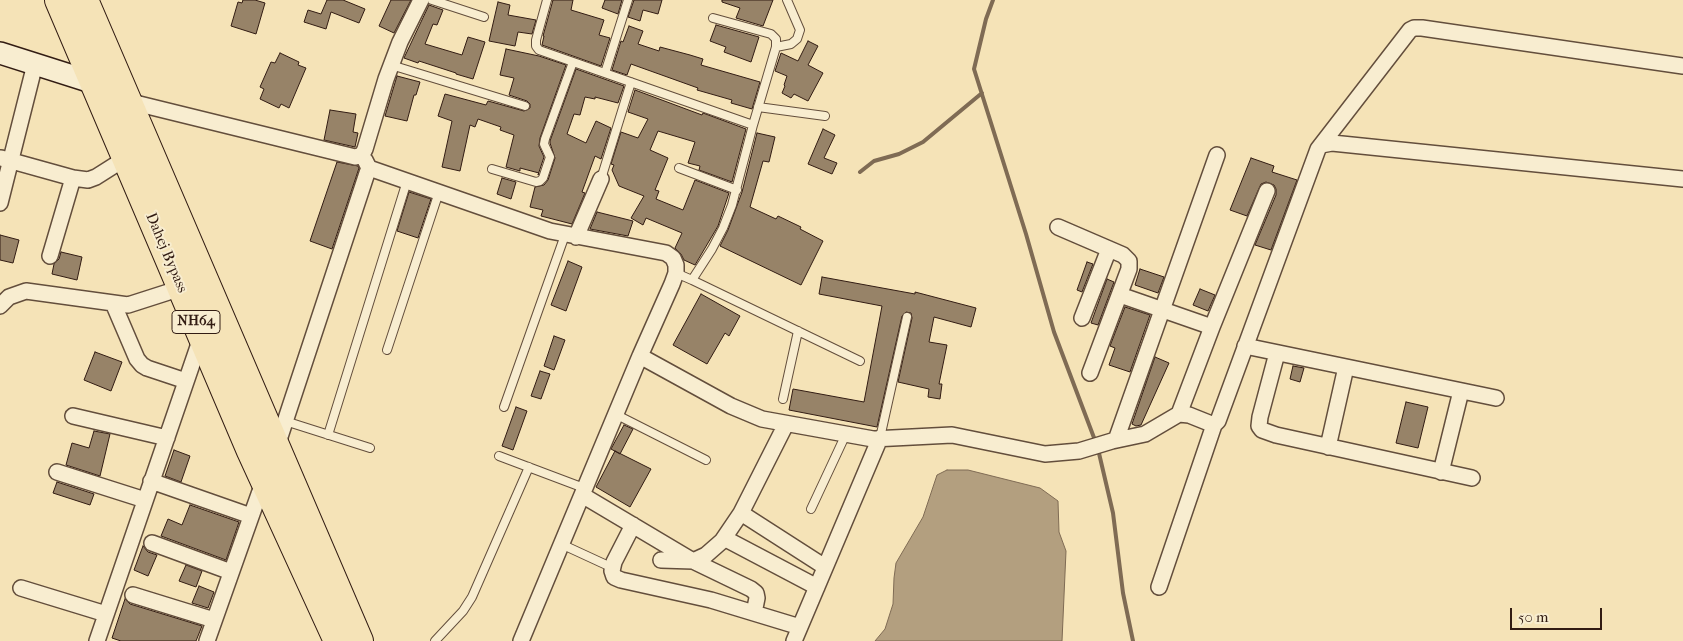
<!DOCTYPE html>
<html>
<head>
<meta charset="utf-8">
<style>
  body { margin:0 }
  #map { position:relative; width:1683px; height:641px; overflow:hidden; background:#f5e3b7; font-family:"IM FELL French Canon",serif }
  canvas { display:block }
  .scale { position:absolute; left:1510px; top:608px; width:92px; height:22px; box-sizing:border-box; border:2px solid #321c13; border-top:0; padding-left:6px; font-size:15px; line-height:18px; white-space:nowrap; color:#321c13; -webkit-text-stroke:4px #f8edd0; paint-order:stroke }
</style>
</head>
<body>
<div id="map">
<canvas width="1683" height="641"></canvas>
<div class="scale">50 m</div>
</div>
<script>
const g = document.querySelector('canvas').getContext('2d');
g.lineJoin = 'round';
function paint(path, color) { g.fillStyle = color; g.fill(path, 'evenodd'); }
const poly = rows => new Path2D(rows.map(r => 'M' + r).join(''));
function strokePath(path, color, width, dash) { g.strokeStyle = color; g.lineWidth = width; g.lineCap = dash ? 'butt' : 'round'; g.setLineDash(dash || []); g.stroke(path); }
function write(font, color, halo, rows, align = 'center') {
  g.font = font + ' "IM FELL French Canon",serif'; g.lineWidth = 4; g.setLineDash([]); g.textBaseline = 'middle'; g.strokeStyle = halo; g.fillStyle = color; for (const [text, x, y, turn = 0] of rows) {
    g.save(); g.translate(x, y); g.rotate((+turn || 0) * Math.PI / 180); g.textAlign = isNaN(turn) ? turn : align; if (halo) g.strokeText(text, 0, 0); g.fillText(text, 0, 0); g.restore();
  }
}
const water = poly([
  [947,470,968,470,1040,488,1058,501,1059,532,1066,551,1062,641,875,641,885,629,893,604,894,578,896,563,923,517,937,475,947,470]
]);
paint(water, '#b39f7f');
strokePath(water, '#7f6b54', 1);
strokePath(poly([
  [993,0,986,19,974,69,1026,234,1054,332,1096,443],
  [860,172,874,161,899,154,923,142,982,93],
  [1098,449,1113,513,1123,593,1133,641]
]), '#7f6b54', 4);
const building = poly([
  [243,0,255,0,265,3,256,34,231,26,238,2,242,3,243,0],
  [327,0,343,0,365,9,359,23,331,12,326,29,304,22,308,10,321,14,327,0],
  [391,0,411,0,394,33,379,26,391,0],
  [553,0,573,0,571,10,604,20,599,35,610,38,601,66,542,45,544,36,543,36,553,0],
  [605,0,622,0,618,14,602,8,605,0],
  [634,0,662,0,658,14,643,10,640,21,628,17,634,0],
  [722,0,773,0,763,26,736,18,740,8,722,2,722,0],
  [498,2,510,5,508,15,536,20,532,34,518,32,515,46,489,41,498,2],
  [429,5,443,10,437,25,433,24,425,44,462,55,468,37,485,42,473,79,456,74,456,73,419,61,418,63,404,58,429,5],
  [716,25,759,37,751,62,724,52,726,47,710,41,716,25],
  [629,26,643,31,638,44,659,51,660,47,690,55,703,59,701,65,760,82,752,109,731,103,732,100,697,90,698,88,631,64,627,75,612,70,621,41,623,42,629,26],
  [808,41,818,46,808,65,823,73,808,101,794,94,791,98,782,93,785,86,784,85,787,76,775,71,781,53,798,61,808,41],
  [506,49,539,56,566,65,540,138,539,146,544,157,538,175,539,173,520,168,520,171,506,167,514,135,500,130,501,127,478,119,475,127,470,125,460,171,442,167,452,121,438,116,445,94,486,105,488,101,524,111,530,108,530,104,527,101,509,95,514,78,500,75,506,49],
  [280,53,299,62,298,65,306,68,289,108,281,104,279,108,260,99,264,89,260,87,271,62,275,63,280,53],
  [576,69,624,86,618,103,595,97,595,99,585,97,580,115,574,114,567,134,586,143,596,121,611,128,601,159,595,156,582,192,585,193,572,224,541,216,543,210,530,207,535,187,544,185,548,180,555,158,550,143,550,141,576,69],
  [397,76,420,82,416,95,414,95,407,121,385,116,397,76],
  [635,90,702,115,703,113,746,129,732,182,699,170,700,166,688,163,695,142,658,131,650,150,668,158,655,190,659,191,656,199,683,210,695,180,729,193,718,226,695,265,684,260,681,254,675,248,682,233,646,218,643,225,631,218,644,196,619,186,612,170,614,165,611,164,621,132,638,138,648,119,628,112,635,90],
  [330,110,356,114,353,132,358,133,355,147,324,140,330,110],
  [823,129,835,135,824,158,837,163,832,174,808,164,823,129],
  [757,133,775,137,769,162,763,161,750,207,776,219,778,216,801,227,800,229,823,241,801,285,720,246,728,230,742,192,757,133],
  [1251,158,1274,166,1272,172,1297,180,1271,250,1255,245,1276,195,1276,189,1274,185,1266,182,1261,184,1247,216,1230,210,1251,158],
  [337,162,358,166,359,168,332,249,310,241,337,162],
  [502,178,516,182,511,199,497,194,502,178],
  [409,192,431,199,418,238,397,231,409,192],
  [597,212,633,221,628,236,590,229,597,212],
  [0,235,19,240,13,263,0,260,0,235],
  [61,252,82,257,77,280,52,274,54,264,59,259,61,252],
  [568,261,582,267,566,311,551,305,568,261],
  [1087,262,1093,264,1082,292,1077,290,1087,262],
  [1140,269,1164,277,1158,293,1135,285,1140,269],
  [822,277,915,294,915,292,976,308,971,327,934,317,929,342,947,345,939,384,942,384,940,399,928,397,929,389,898,382,912,318,911,313,906,312,902,316,877,427,789,410,793,389,864,402,882,306,819,294,822,277],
  [1107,279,1114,282,1098,325,1091,323,1107,279],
  [1200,289,1215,295,1208,311,1193,305,1200,289],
  [701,294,740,316,729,336,725,333,707,364,673,345,701,294],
  [1125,307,1150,315,1130,372,1109,365,1115,348,1110,346,1125,307],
  [554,336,565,340,554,370,544,366,554,336],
  [95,352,122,362,111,391,84,380,95,352],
  [1155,357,1169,363,1141,425,1136,426,1132,424,1155,357],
  [1293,366,1304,368,1300,382,1290,379,1293,366],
  [540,371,550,374,541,399,531,396,540,371],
  [1406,402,1428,407,1418,448,1396,443,1406,402],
  [516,407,527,411,513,450,502,446,516,407],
  [624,425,633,429,620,454,611,449,624,425],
  [94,431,110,434,100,476,66,465,72,443,89,448,94,431],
  [174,450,190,456,181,482,165,476,174,450],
  [615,451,651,469,630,507,596,487,615,451],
  [57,482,94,494,90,505,53,493,57,482],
  [190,505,239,522,226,560,161,536,168,519,182,525,190,505],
  [143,546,148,552,157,555,148,576,134,570,143,546],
  [186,565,202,571,196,587,179,581,186,565],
  [199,586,214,592,208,608,192,603,199,586],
  [125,599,130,604,202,626,196,641,121,641,112,638,125,599]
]);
paint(building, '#978368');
strokePath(building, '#321c13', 1);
const lane = poly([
  [432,0,484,17],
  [547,0,536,40,536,46,539,50,753,125],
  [776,47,791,44,797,39,800,30,787,0],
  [391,65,525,106],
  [605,73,628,0],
  [758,107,825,116],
  [679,168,737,190],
  [492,169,536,182,540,181,543,178,550,157,544,144,545,139,573,62],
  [601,179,631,82],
  [676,273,692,280,712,249,723,228,732,205,753,125,776,47,776,39,771,34,713,18],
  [692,280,860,361],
  [387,350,439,192],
  [783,399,798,331],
  [504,407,565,235],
  [615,414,706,460],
  [285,421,370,448],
  [328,435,407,181],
  [880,438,907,317],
  [499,456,584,488],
  [811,509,846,434],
  [561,544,613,568],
  [435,641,463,611,472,597,529,467]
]);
const street = poly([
  [127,101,355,157,362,155,365,149,386,79,400,42,421,0],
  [1321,145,1332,143,1683,179],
  [1,158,73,178,88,180,96,177,126,158],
  [369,168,550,231,666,253,673,258,676,265,676,273,672,284,640,356,521,641],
  [0,203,35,64],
  [1058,227,1123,255,1129,261,1129,269,1090,373],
  [576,237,601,179],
  [50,256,73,178],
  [1120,295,1212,327],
  [113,303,137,359,142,365,147,368,186,381],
  [0,306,9,297,26,291,128,305,181,288],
  [1082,318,1109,249],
  [1245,346,1496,398],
  [1277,353,1260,417,1259,426,1262,430,1276,435,1472,478],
  [640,356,731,406,762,419,873,439,952,435,1045,454,1079,451,1112,441,1145,434,1179,414,1189,415,1214,425,1218,421,1318,149,1410,30,1414,28,1422,28,1683,66],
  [1179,414,1212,327,1267,191],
  [73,416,167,438],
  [1116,440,1217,155],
  [277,446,367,173,369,168,365,160],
  [1328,447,1346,367],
  [57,472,145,500],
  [1441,472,1461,391],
  [151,481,251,516],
  [582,495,693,561,751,589,756,593,757,598,754,613],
  [741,513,825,567],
  [633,525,614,562,612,571,614,577,621,580,711,600,800,627],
  [724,538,817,587],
  [152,543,231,572],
  [661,560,693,561,706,555,722,541,741,513,786,424],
  [1159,587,1214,425],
  [21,588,106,614],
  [133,595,214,620],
  [97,641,201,338],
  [207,641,264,480],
  [794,641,880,438]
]);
const secondary = poly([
  [0,53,104,86]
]);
const highway = poly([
  [59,0,251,451,338,641],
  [84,0,359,641]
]);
strokePath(lane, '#634e3c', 10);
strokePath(street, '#634e3c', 18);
strokePath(secondary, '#321c13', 24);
strokePath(highway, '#321c13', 30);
strokePath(lane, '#f8edd0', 8);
strokePath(street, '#f8edd0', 15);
strokePath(secondary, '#f8edd0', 21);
strokePath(highway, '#f5e3b7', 28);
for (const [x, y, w] of [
  [196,322,48]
]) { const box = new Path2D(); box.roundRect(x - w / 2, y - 11.5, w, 23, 4); g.fillStyle = '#f8edd0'; g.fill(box); strokePath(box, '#321c13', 1); }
write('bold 14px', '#321c13', null, [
  ["NH64",196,322]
]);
write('15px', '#321c13', '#f8edd0', [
  ["Dahej Bypass",166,253,67]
]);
</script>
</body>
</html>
